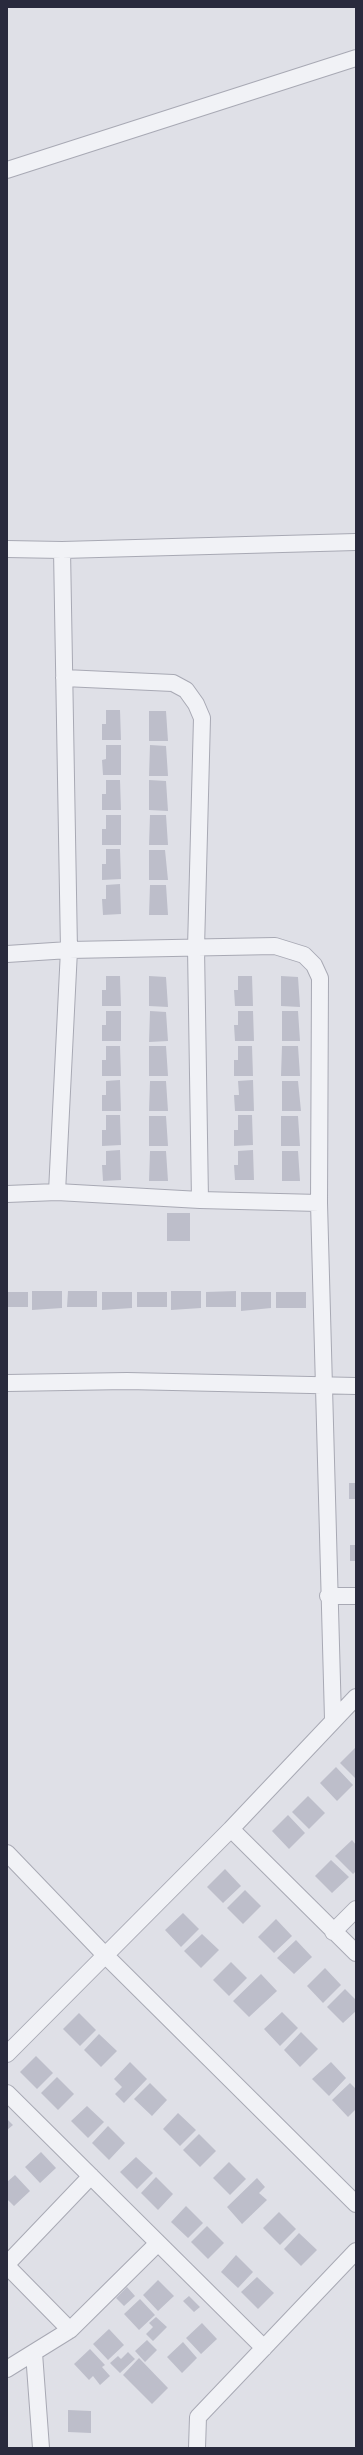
<!DOCTYPE html>
<html>
<head>
<meta charset="utf-8">
<style>
  body { margin:0 }
  #map { position:relative; width:363px; height:2455px; overflow:hidden; background:#dfe0e7; font-family:Signika,sans-serif }
  canvas { display:block }
  .frame { position:absolute; inset:0; border:8px solid #292a3d; pointer-events:none }
</style>
</head>
<body>
<div id="map">
<canvas width="363" height="2455"></canvas>
<div class="frame"></div>
</div>
<script>
const g = document.querySelector('canvas').getContext('2d');
g.lineJoin = 'round';
function paint(path, color) { g.fillStyle = color; g.fill(path, 'evenodd'); }
const poly = rows => new Path2D(rows.map(r => 'M' + r).join(''));
function strokePath(path, color, width, dash) { g.strokeStyle = color; g.lineWidth = width; g.lineCap = dash ? 'butt' : 'round'; g.setLineDash(dash || []); g.stroke(path); }
paint(poly([
  [106,710,120,710,121,740,102,740,102,724,106,724],
  [149,711,166,711,168,741,149,741],
  [106,745,121,745,121,775,103,775,102,760,106,759],
  [150,745,166,746,168,776,149,776],
  [106,780,120,780,121,810,102,810,102,794,106,794],
  [149,780,166,781,168,811,149,810],
  [106,815,121,815,121,845,102,845,102,829,106,829],
  [150,815,166,815,168,845,149,845],
  [106,849,120,849,121,879,102,880,102,864,106,864],
  [149,850,165,850,168,880,149,880],
  [120,884,121,914,103,915,102,899,106,899,106,885],
  [150,885,166,885,168,915,149,915],
  [106,976,120,976,121,1006,102,1006,102,990,106,990],
  [149,976,166,977,168,1007,149,1006],
  [238,976,252,976,253,1006,235,1006,234,990,238,990],
  [281,976,298,977,300,1007,281,1006],
  [106,1011,121,1011,121,1041,102,1041,102,1025,106,1025],
  [150,1011,166,1012,168,1041,149,1042],
  [238,1011,253,1011,254,1041,235,1041,234,1025,238,1025],
  [282,1011,298,1011,300,1041,282,1041],
  [106,1046,120,1046,121,1076,102,1076,102,1060,106,1060],
  [149,1046,166,1046,168,1076,149,1076],
  [238,1046,252,1046,253,1076,234,1076,234,1060,238,1060],
  [282,1046,298,1046,300,1076,281,1076],
  [120,1080,121,1111,102,1111,102,1095,106,1095,106,1081],
  [253,1080,254,1111,235,1111,234,1095,239,1095,238,1081],
  [150,1081,166,1081,168,1111,149,1111],
  [282,1081,298,1081,301,1111,282,1111],
  [106,1115,120,1115,121,1145,102,1146,102,1130,106,1130],
  [238,1115,252,1115,253,1145,234,1146,234,1130,238,1130],
  [149,1116,166,1116,168,1146,149,1146],
  [281,1116,298,1116,300,1146,281,1146],
  [120,1150,121,1180,103,1181,102,1165,106,1165,106,1151],
  [253,1150,254,1180,235,1180,234,1165,238,1165,238,1151],
  [150,1151,166,1151,168,1181,149,1181],
  [282,1151,298,1151,300,1181,282,1181],
  [167,1213,190,1213,190,1241,167,1241],
  [32,1291,62,1291,62,1308,32,1310],
  [68,1291,97,1291,97,1307,67,1307],
  [171,1291,201,1291,201,1308,171,1310],
  [236,1291,236,1307,206,1307,206,1292],
  [7,1292,28,1292,28,1307,7,1307],
  [102,1292,132,1292,132,1308,102,1310],
  [137,1292,167,1292,167,1307,137,1307],
  [241,1292,271,1292,271,1308,241,1311],
  [276,1292,306,1292,306,1308,276,1308],
  [349,1483,356,1483,356,1499,349,1499],
  [350,1545,356,1545,356,1561,350,1561],
  [356,1747,356,1779,340,1763],
  [336,1767,353,1785,337,1801,320,1783],
  [308,1796,325,1813,309,1829,292,1812],
  [288,1815,305,1833,289,1849,272,1831],
  [352,1840,356,1845,356,1871,353,1874,335,1856],
  [331,1860,349,1877,332,1893,315,1876],
  [225,1869,241,1886,223,1903,207,1887],
  [245,1890,261,1906,243,1924,227,1908],
  [183,1913,199,1929,181,1947,165,1930],
  [276,1919,292,1936,274,1953,258,1937],
  [202,1934,219,1950,201,1968,184,1951],
  [296,1940,312,1957,294,1974,277,1958],
  [231,1962,247,1978,229,1996,213,1980],
  [325,1968,341,1985,323,2003,307,1986],
  [261,1974,277,1991,249,2017,233,2001],
  [345,1989,356,2000,356,2011,343,2023,327,2007],
  [282,2012,298,2028,280,2046,264,2029],
  [79,2013,96,2030,80,2046,63,2029],
  [301,2032,318,2049,300,2067,284,2050],
  [99,2034,117,2051,101,2067,84,2050],
  [36,2056,53,2073,37,2089,20,2072],
  [130,2062,147,2079,124,2103,115,2094,122,2087,114,2079],
  [331,2062,346,2078,329,2096,312,2079],
  [57,2077,74,2094,58,2110,41,2093],
  [150,2083,167,2100,152,2116,134,2099],
  [350,2083,356,2089,356,2109,348,2117,332,2100],
  [87,2106,104,2122,88,2138,71,2121],
  [178,2113,196,2130,180,2146,163,2129],
  [7,2119,13,2125,7,2130],
  [108,2126,125,2143,109,2160,92,2143],
  [199,2134,216,2151,200,2167,183,2150],
  [41,2152,56,2168,40,2183,25,2167],
  [136,2157,153,2173,137,2189,120,2172],
  [229,2162,246,2179,230,2195,213,2178],
  [15,2175,30,2191,14,2206,7,2199,7,2182],
  [156,2177,173,2194,158,2210,141,2193],
  [257,2178,265,2187,259,2193,267,2200,242,2224,227,2207],
  [186,2206,203,2223,188,2238,171,2222],
  [279,2212,296,2229,280,2245,263,2228],
  [207,2226,224,2243,208,2259,191,2242],
  [299,2233,317,2250,301,2266,284,2249],
  [236,2255,253,2272,238,2288,221,2272],
  [257,2277,274,2293,258,2309,241,2292],
  [158,2280,174,2296,158,2311,143,2295],
  [127,2287,135,2296,124,2306,116,2298],
  [189,2296,200,2307,194,2312,183,2301],
  [140,2299,155,2315,139,2330,124,2314],
  [156,2317,167,2327,153,2341,146,2334,153,2327,149,2323],
  [202,2323,217,2339,201,2354,186,2338],
  [109,2329,124,2345,108,2360,93,2344],
  [147,2340,157,2350,145,2362,135,2351],
  [183,2342,197,2358,182,2373,167,2357],
  [90,2349,105,2365,102,2367,110,2376,100,2385,93,2376,89,2380,74,2364],
  [128,2352,135,2359,120,2373,110,2363,118,2356,121,2359],
  [139,2358,168,2388,152,2404,123,2375],
  [68,2410,91,2411,91,2433,68,2432]
]), '#bdbeca');
const street = poly([
  [7,170,356,58],
  [7,549,62,550,356,542],
  [64,678,173,683,186,690,196,704,202,718,196,948,200,1200],
  [7,954,69,950,275,946,304,955,314,965,320,978,319,1203,200,1200,57,1192],
  [7,1194,57,1192,69,950,62,550],
  [319,1203,333,1719],
  [7,1383,127,1381,356,1386],
  [328,1596,356,1596],
  [231,1829,356,1953],
  [7,1853,104,1954,356,2204],
  [333,1932,356,1909],
  [7,2054,231,1829,356,1697],
  [7,2093,264,2348],
  [7,2264,91,2176],
  [7,2266,70,2330],
  [34,2353,41,2448],
  [7,2369,70,2330,158,2243],
  [197,2448,198,2417,356,2251]
]);
strokePath(street, '#a8a9b4', 18);
strokePath(street, '#f1f2f6', 16);
</script>
</body>
</html>
